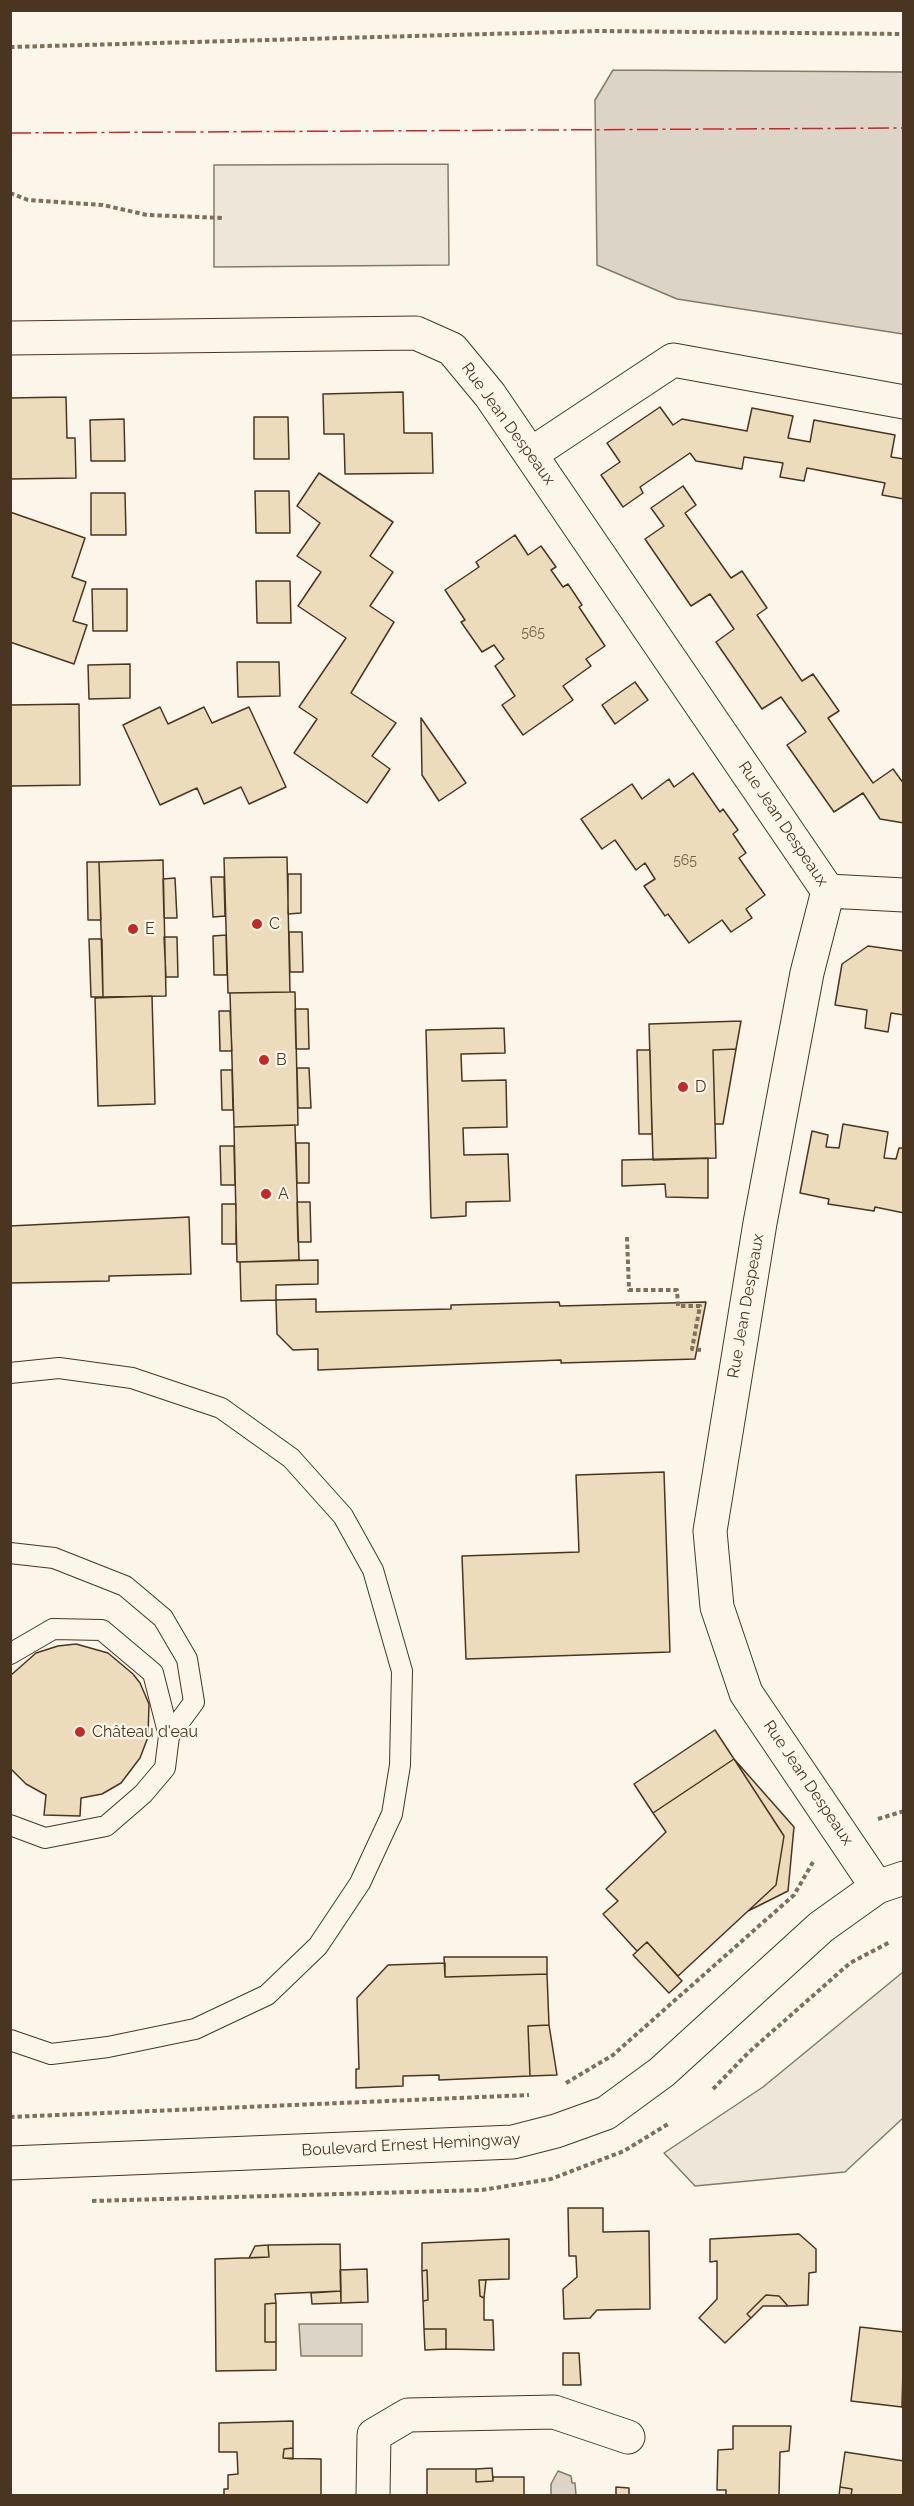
<!DOCTYPE html>
<html>
<head>
<meta charset="utf-8">
<style>
  body { margin:0 }
  #map { position:relative; width:914px; height:2506px; overflow:hidden; background:#fbf6e9; font-family:Raleway,sans-serif }
  canvas { display:block }
  .frame { position:absolute; inset:0; border:12px solid #4a3520; pointer-events:none }
</style>
</head>
<body>
<div id="map">
<canvas width="914" height="2506"></canvas>
<div class="frame"></div>
</div>
<script>
const g = document.querySelector('canvas').getContext('2d');
g.lineJoin = 'round';
function paint(path, color) { g.fillStyle = color; g.fill(path, 'evenodd'); }
const poly = rows => new Path2D(rows.map(r => 'M' + r).join(''));
function strokePath(path, color, width, dash) { g.strokeStyle = color; g.lineWidth = width; g.lineCap = dash ? 'butt' : 'round'; g.setLineDash(dash || []); g.stroke(path); }
function write(font, color, halo, rows, align = 'center') {
  g.font = font + ' Raleway,sans-serif'; g.lineWidth = 4.5; g.setLineDash([]); g.textBaseline = 'middle'; g.strokeStyle = halo; g.fillStyle = color; for (const [text, x, y, turn = 0] of rows) {
    g.save(); g.translate(x, y); g.rotate((+turn || 0) * Math.PI / 180); g.textAlign = isNaN(turn) ? turn : align; if (halo) g.strokeText(text, 0, 0); g.fillText(text, 0, 0); g.restore();
  }
}
const parking = poly([
  [448,164,449,265,214,267,214,165,448,164],
  [903,1972,903,2118,845,2172,695,2186,664,2153,763,2087,903,1972]
]);
paint(parking, '#ede7d9');
strokePath(parking, '#887966', 1.5);
const water = poly([
  [613,70,903,72,903,334,677,299,597,265,595,100,613,70],
  [299,2324,362,2324,362,2356,301,2356,299,2324],
  [558,2471,571,2476,572,2483,575,2483,576,2495,551,2495,551,2484,558,2471]
]);
paint(water, '#dcd4c6');
strokePath(water, '#887966', 1.5);
const building = poly([
  [403,392,404,433,432,433,433,473,345,474,344,434,324,434,323,394,403,392],
  [66,397,67,438,75,438,76,478,10,479,10,398,66,397],
  [660,407,673,425,682,419,747,431,752,408,793,416,788,438,810,442,814,420,895,435,891,457,904,459,904,499,882,495,885,483,807,468,804,481,780,477,783,463,744,457,742,469,696,461,690,453,640,487,643,493,623,507,601,475,620,462,607,443,660,407],
  [254,417,288,417,289,459,254,459,254,417],
  [124,419,125,461,91,461,90,420,124,419],
  [319,473,393,522,370,556,393,572,370,606,394,622,351,693,396,723,372,756,390,769,367,803,294,753,317,719,299,707,346,638,298,606,321,572,297,556,320,523,297,506,319,473],
  [683,486,696,505,685,513,731,578,742,571,767,608,757,615,802,681,813,674,839,711,828,718,873,783,893,769,904,784,904,823,880,819,863,793,834,812,787,745,806,732,781,697,762,709,716,642,734,629,710,594,691,606,645,539,664,526,651,508,683,486],
  [255,491,289,491,290,533,256,533,255,491],
  [91,493,125,493,126,535,91,535,91,493],
  [10,512,85,538,72,577,86,582,73,621,87,625,74,664,10,642,10,512],
  [515,535,528,555,541,546,556,567,551,570,563,587,568,584,582,605,579,607,605,646,586,659,591,666,563,686,573,700,523,735,502,705,515,696,495,666,504,659,494,645,482,652,461,622,465,620,445,590,479,567,476,562,515,535],
  [256,581,290,581,291,623,257,623,256,581],
  [92,589,127,589,127,631,93,631,92,589],
  [237,662,279,662,280,696,238,697,237,662],
  [130,664,130,698,89,699,88,665,130,664],
  [635,682,648,700,615,724,602,705,635,682],
  [79,704,80,785,10,786,10,705,79,704],
  [160,707,168,724,204,707,212,723,249,707,286,787,249,804,241,787,204,804,197,788,160,805,123,725,160,707],
  [421,718,466,783,439,801,422,775,421,718],
  [693,773,720,812,723,809,738,830,733,834,746,853,739,858,765,895,746,909,752,918,731,932,722,920,689,943,668,914,665,916,644,886,655,879,645,863,636,870,615,840,602,849,581,819,632,784,642,799,669,779,674,787,693,773],
  [287,857,290,992,228,993,224,858,287,857],
  [163,860,166,996,103,997,99,862,163,860],
  [87,862,99,862,101,920,88,920,87,862],
  [288,874,301,874,301,913,288,914,288,874],
  [211,877,224,877,225,916,213,917,211,877],
  [175,878,177,918,164,918,163,879,175,878],
  [289,932,302,932,303,972,290,972,289,932],
  [226,935,227,975,214,975,213,936,226,935],
  [164,937,177,937,178,977,166,977,164,937],
  [89,939,102,939,103,997,91,997,89,939],
  [868,946,904,951,904,1015,891,1013,888,1032,865,1028,867,1010,835,1005,842,964,868,946],
  [290,992,295,992,298,1125,234,1127,230,993,290,992],
  [152,996,155,1104,98,1106,95,998,152,996],
  [295,1009,308,1009,309,1049,296,1049,295,1009],
  [219,1011,230,1011,232,1051,220,1051,219,1011],
  [741,1021,736,1049,713,1050,716,1158,653,1160,649,1024,741,1021],
  [504,1028,505,1053,461,1054,462,1081,506,1080,507,1127,463,1128,464,1155,508,1154,510,1201,466,1202,466,1216,431,1218,426,1030,504,1028],
  [736,1049,723,1124,715,1124,713,1050,736,1049],
  [637,1050,650,1050,652,1134,639,1134,637,1050],
  [297,1068,309,1068,311,1108,298,1108,297,1068],
  [221,1070,232,1070,233,1110,222,1110,221,1070],
  [843,1124,888,1132,884,1158,896,1159,899,1148,904,1148,904,1213,875,1207,874,1211,828,1204,829,1199,800,1193,812,1131,828,1135,826,1147,839,1148,843,1124],
  [295,1125,299,1260,237,1262,234,1127,295,1125],
  [296,1143,309,1143,309,1183,297,1183,296,1143],
  [220,1146,234,1146,235,1185,221,1185,220,1146],
  [708,1158,708,1198,666,1197,665,1184,622,1186,622,1160,708,1158],
  [297,1202,310,1202,311,1242,298,1242,297,1202],
  [222,1204,236,1204,236,1244,222,1244,222,1204],
  [189,1217,191,1274,109,1276,109,1281,10,1283,10,1226,189,1217],
  [318,1260,318,1284,276,1285,276,1300,241,1301,240,1262,318,1260],
  [316,1299,316,1312,451,1309,451,1305,559,1302,560,1306,706,1302,695,1359,561,1363,561,1360,318,1370,318,1349,293,1350,277,1334,276,1300,316,1299],
  [664,1472,670,1652,466,1659,462,1556,579,1552,576,1475,664,1472],
  [76,1644,108,1653,133,1674,140,1683,149,1704,148,1737,140,1758,121,1783,102,1794,81,1798,80,1816,44,1815,46,1795,26,1784,10,1768,10,1676,36,1653,58,1646,76,1644],
  [715,1730,734,1759,653,1813,634,1784,715,1730],
  [734,1759,794,1827,788,1891,748,1911,776,1885,784,1836,734,1759],
  [734,1759,784,1836,776,1885,678,1976,647,1942,637,1951,603,1914,618,1901,606,1889,666,1832,653,1813,734,1759],
  [647,1942,682,1981,669,1993,633,1955,647,1942],
  [444,1957,547,1957,547,1974,445,1977,444,1957],
  [445,1963,445,1977,547,1974,549,2025,528,2026,530,2076,439,2080,439,2075,403,2076,403,2086,356,2088,356,2069,359,2069,357,1998,388,1965,445,1963],
  [549,2025,557,2075,530,2076,528,2026,549,2025],
  [568,2208,603,2208,603,2232,649,2231,650,2309,597,2310,590,2318,564,2319,563,2289,577,2277,576,2256,569,2256,568,2208],
  [799,2234,816,2249,816,2272,809,2273,808,2305,788,2306,779,2296,766,2295,747,2314,751,2318,725,2343,699,2318,717,2299,717,2261,710,2262,710,2239,799,2234],
  [509,2239,509,2279,479,2280,480,2296,484,2298,484,2320,493,2320,494,2350,446,2349,446,2329,424,2329,423,2301,428,2300,427,2270,422,2271,422,2243,509,2239],
  [340,2244,341,2291,275,2294,276,2303,265,2304,265,2342,276,2342,276,2370,216,2371,215,2259,269,2257,268,2245,340,2244],
  [268,2245,269,2257,249,2258,255,2246,268,2245],
  [367,2269,368,2302,341,2303,340,2270,367,2269],
  [427,2270,428,2300,423,2301,422,2271,427,2270],
  [479,2280,486,2280,484,2298,480,2296,479,2280],
  [341,2291,341,2303,312,2304,311,2293,341,2291],
  [766,2295,779,2296,788,2306,763,2306,751,2318,747,2314,766,2295],
  [276,2303,276,2342,265,2342,265,2304,276,2303],
  [860,2327,904,2332,902,2407,851,2401,860,2327],
  [424,2329,446,2329,446,2349,425,2350,424,2329],
  [563,2353,579,2353,581,2385,563,2385,563,2353],
  [293,2421,293,2448,284,2449,283,2458,321,2459,321,2496,224,2496,224,2489,228,2489,228,2475,238,2474,237,2452,219,2452,219,2423,293,2421],
  [733,2426,791,2426,789,2451,780,2452,779,2496,726,2496,726,2490,717,2490,718,2450,733,2449,733,2426],
  [293,2448,293,2459,283,2458,284,2449,293,2448],
  [845,2452,904,2461,904,2496,851,2496,852,2489,840,2487,845,2452],
  [492,2468,493,2481,476,2482,476,2469,492,2468],
  [427,2469,476,2469,476,2482,493,2481,493,2477,524,2477,524,2496,427,2496,427,2469],
  [616,2487,629,2488,629,2496,616,2496,616,2487],
  [840,2487,852,2489,851,2496,839,2496,840,2487]
]);
paint(building, '#ecdcbc');
strokePath(building, '#4a3520', 1.5);
const service = poly([
  [10,1373,59,1368,132,1378,221,1408,291,1458,343,1516,373,1570,402,1671,400,1765,392,1814,360,1883,318,1946,267,1995,195,2029,108,2047,51,2054,10,2040],
  [10,1553,54,1558,125,1586,163,1618,187,1659,194,1702,169,1736],
  [10,1654,53,1629,102,1630,153,1673,169,1736,165,1768,143,1794,106,1826,45,1838,10,1825]
]);
const minor = poly([
  [10,338,416,333,452,349,490,395,828,891,807,973,760,1223,710,1531,717,1607,746,1693,877,1887],
  [531,454,673,360,904,402],
  [828,891,904,895],
  [10,2163,513,2142,556,2131,606,2113,662,2072,821,1927,877,1887,904,1878],
  [373,2496,374,2435,408,2415,554,2412,628,2437]
]);
strokePath(service, '#4a3520', 22);
strokePath(minor, '#4a3520', 35);
strokePath(poly([
  [10,47,598,31,904,34],
  [10,193,28,200,103,205,147,215,224,218],
  [627,1237,629,1290,677,1290,678,1306,700,1306,692,1349,701,1350],
  [878,1819,904,1811],
  [566,2083,613,2055,794,1895,813,1862],
  [713,2089,749,2052,850,1963,890,1942],
  [10,2117,529,2095],
  [92,2201,482,2190,551,2179,624,2151,668,2124]
]), '#7f6f5c', 4, [4.5, 3]);
strokePath(service, '#fbf6e9', 20);
strokePath(minor, '#fbf6e9', 33);
strokePath(poly([
  [10,133,904,128]
]), '#c62828', 1.5, [21, 4.5, 3, 4.5]);
for (const [x, y, r, color] of [
  [257,924,6,"#c62828"],
  [133,929,6,"#c62828"],
  [264,1060,6,"#c62828"],
  [683,1087,6,"#c62828"],
  [266,1194,6,"#c62828"],
  [80,1732,6,"#c62828"]
]) { const dot = new Path2D(); dot.arc(x, y, r, 0, 2 * Math.PI); g.fillStyle = color; g.fill(dot); strokePath(dot, '#fbf6e9', 2); }
write('14px', '#725f47', null, [
  ["565",533,633],
  ["565",685,861]
]);
write('16px', '#4a3520', '#fbf6e9', [
  ["Rue Jean Despeaux",508,424,54],
  ["Rue Jean Despeaux",783,824,56],
  ["Rue Jean Despeaux",746,1306,-80],
  ["Rue Jean Despeaux",808,1783,56],
  ["Boulevard Ernest Hemingway",411,2145,-3]
]);
write('16px', '#4a3520', '#fbf6e9', [
  ["C",269,924],
  ["E",145,929],
  ["B",276,1060],
  ["D",695,1087],
  ["A",278,1194],
  ["Château d'eau",92,1732]
], 'left');
</script>
</body>
</html>
